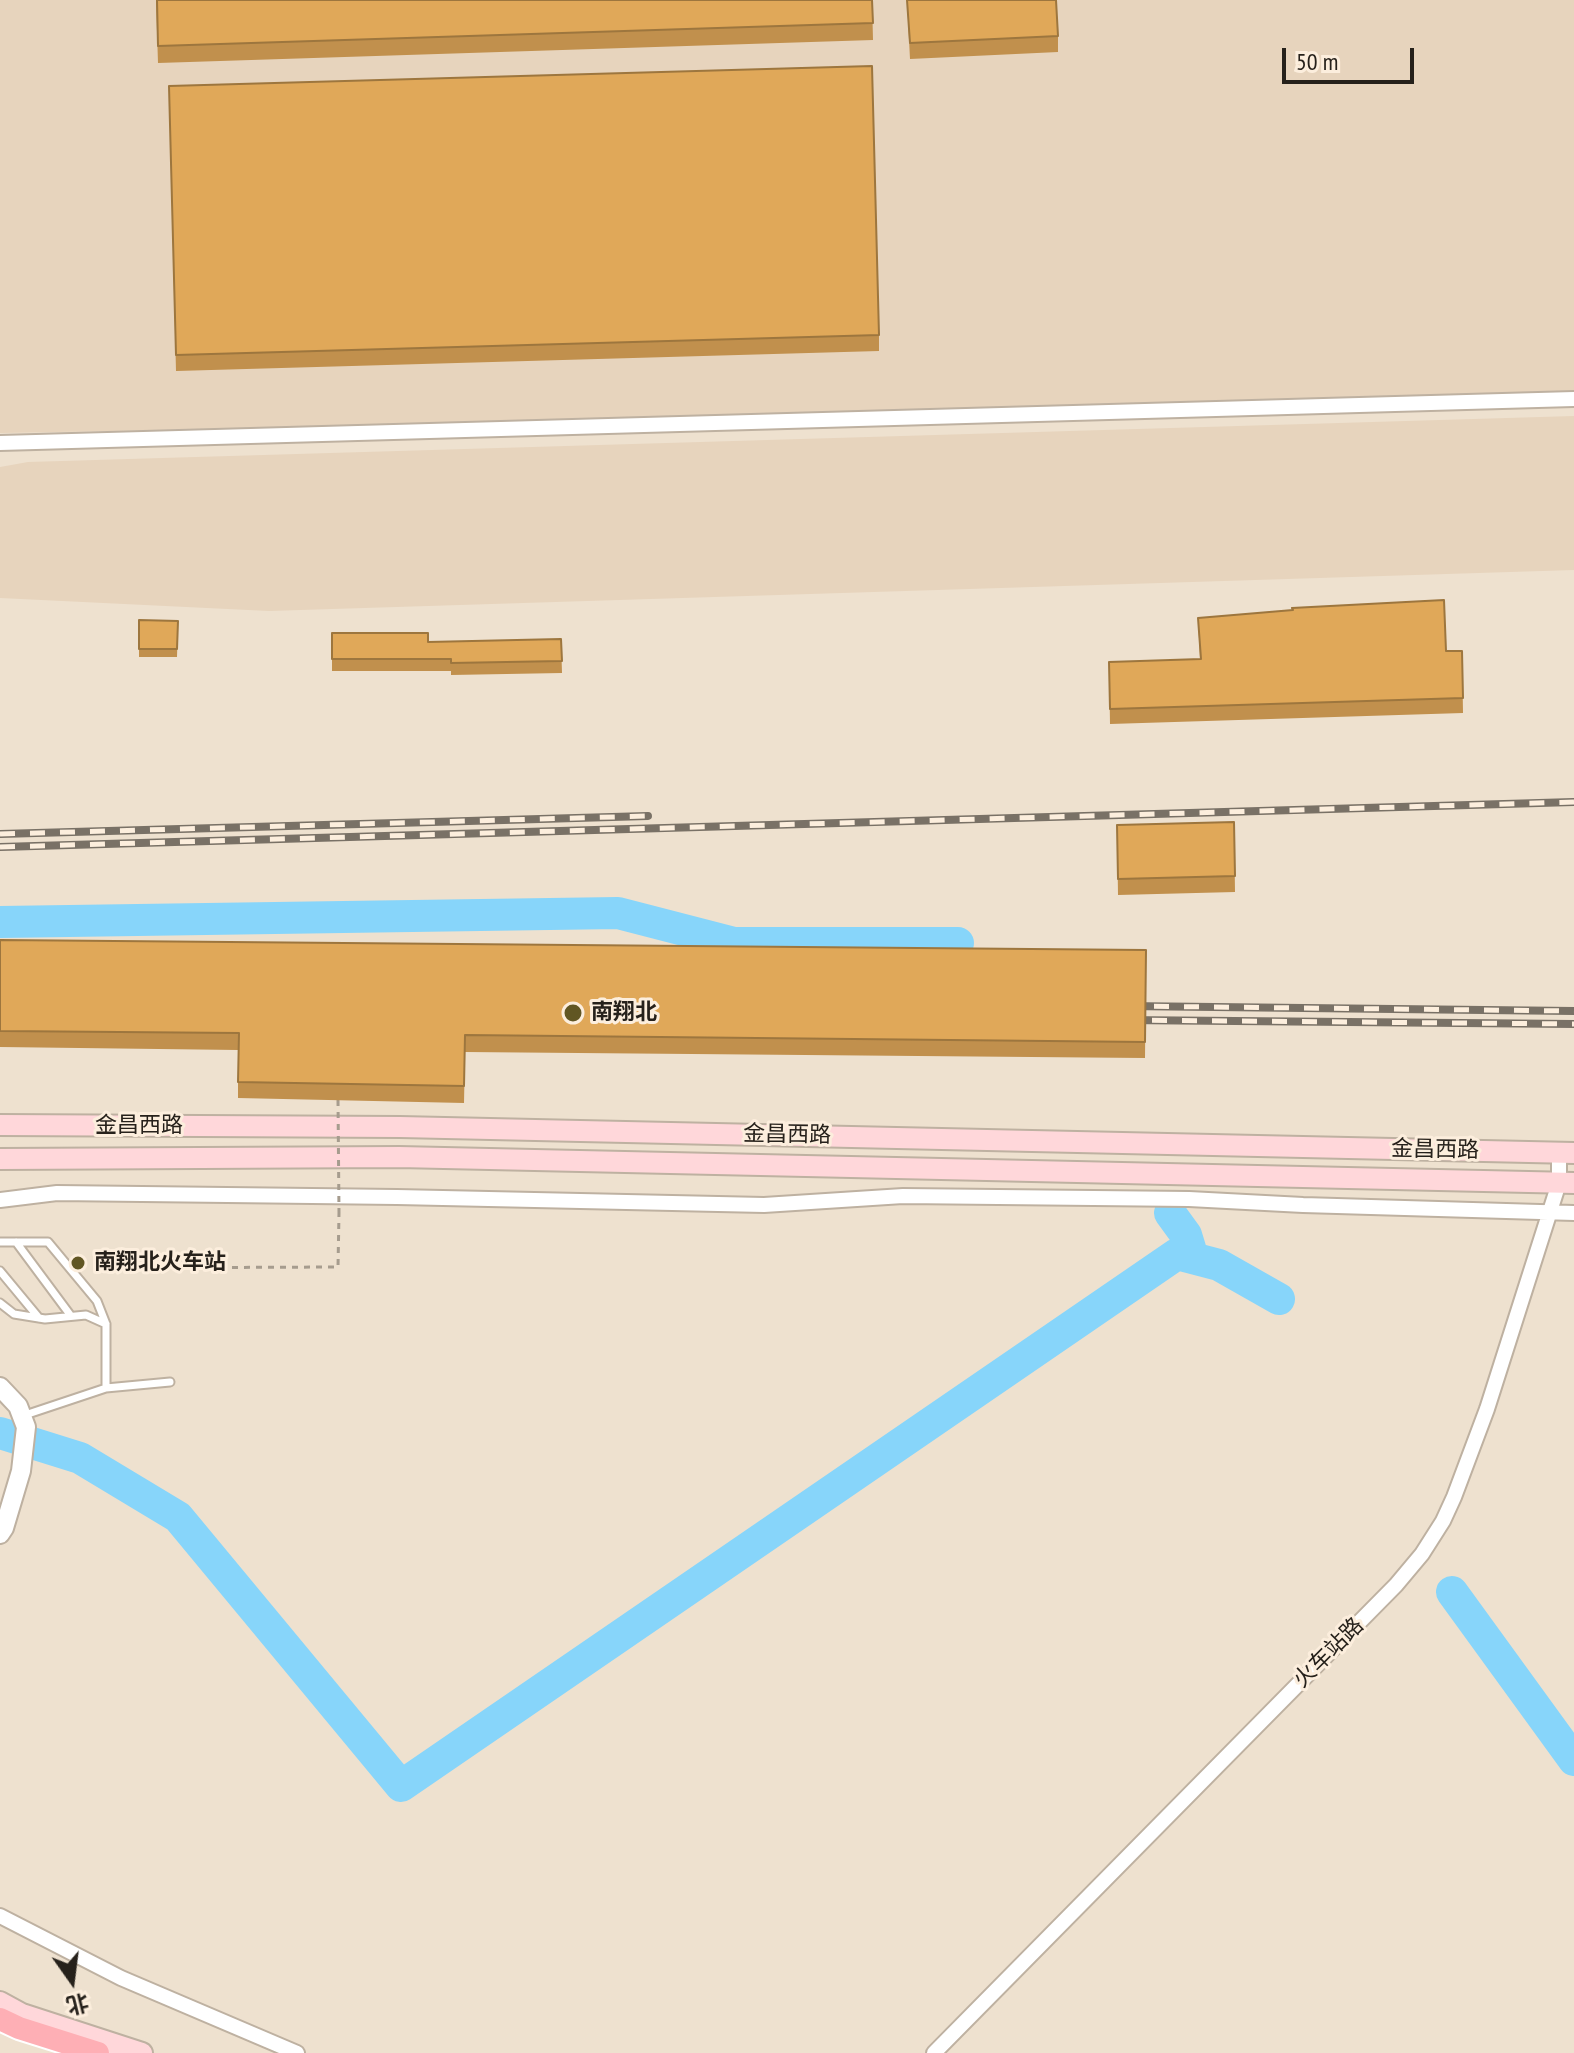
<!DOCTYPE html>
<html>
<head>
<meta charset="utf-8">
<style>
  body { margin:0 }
  #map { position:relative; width:1574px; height:2053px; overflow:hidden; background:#eee1cf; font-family:"PT Sans Narrow","Noto Sans SC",sans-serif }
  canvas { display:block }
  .north { position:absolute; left:32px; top:1941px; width:80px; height:80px; -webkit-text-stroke:6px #fceedd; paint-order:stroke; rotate:166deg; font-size:22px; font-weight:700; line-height:32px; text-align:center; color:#26211b }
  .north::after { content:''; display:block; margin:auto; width:28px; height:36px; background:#26211b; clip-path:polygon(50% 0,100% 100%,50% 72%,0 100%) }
  .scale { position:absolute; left:1282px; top:48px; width:132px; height:36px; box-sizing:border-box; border:4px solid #26211b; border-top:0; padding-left:10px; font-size:24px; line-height:28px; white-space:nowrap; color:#26211b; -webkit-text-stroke:6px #fceedd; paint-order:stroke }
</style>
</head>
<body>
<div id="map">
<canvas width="1574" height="2053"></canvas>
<div class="north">北</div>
<div class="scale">50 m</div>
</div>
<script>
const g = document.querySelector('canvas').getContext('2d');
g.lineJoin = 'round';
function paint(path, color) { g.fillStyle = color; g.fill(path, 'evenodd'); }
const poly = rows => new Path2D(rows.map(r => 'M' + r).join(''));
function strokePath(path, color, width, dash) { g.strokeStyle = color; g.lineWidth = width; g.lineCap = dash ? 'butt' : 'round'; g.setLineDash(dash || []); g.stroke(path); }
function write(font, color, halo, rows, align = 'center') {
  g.font = font + ' "PT Sans Narrow","Noto Sans SC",sans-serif'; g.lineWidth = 6; g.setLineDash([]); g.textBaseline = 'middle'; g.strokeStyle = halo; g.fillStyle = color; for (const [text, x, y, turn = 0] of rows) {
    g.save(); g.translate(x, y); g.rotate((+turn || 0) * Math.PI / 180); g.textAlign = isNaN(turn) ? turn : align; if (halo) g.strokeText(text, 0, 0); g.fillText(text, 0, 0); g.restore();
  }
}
paint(poly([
  [0,0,1574,0,1574,396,1005,415,0,433],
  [1574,416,1574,570,269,611,0,598,0,467,28,462]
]), '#e7d4bd');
strokePath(poly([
  [0,922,618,913,734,943,958,943],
  [1170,1213,1186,1235,1193,1258],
  [0,1433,80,1458,178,1517,401,1786,1177,1254,1219,1265,1279,1299],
  [1452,1592,1574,1760]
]), '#87d5fa', 32);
const service = poly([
  [0,1242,48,1242,97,1301,106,1324,106,1388],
  [16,1242,71,1316],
  [0,1271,39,1318],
  [0,1303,14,1314,45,1319,86,1315,106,1324],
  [22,1416,106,1388,170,1382]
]);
const minor = poly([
  [0,443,1574,399],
  [0,1200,57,1193,397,1197,764,1205,903,1196,1189,1199,1303,1205,1574,1213],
  [0,1916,121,1978,297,2053],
  [934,2053,1396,1585,1422,1554,1443,1521,1454,1497,1487,1409,1559,1183,1559,1153]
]);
const tertiary = poly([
  [0,1387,18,1406,26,1427,21,1471,4,1528,0,1534]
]);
const secondary = poly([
  [0,1125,400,1127,1574,1153],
  [0,1159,399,1157,1574,1183],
  [0,2002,22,2014,142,2053]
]);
const primary = poly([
  [0,2019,19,2028,98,2053]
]);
strokePath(service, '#beb1a1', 11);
strokePath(minor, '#beb1a1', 18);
strokePath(tertiary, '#beb1a1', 22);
strokePath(secondary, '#beb1a1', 24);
strokePath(primary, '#fff', 26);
strokePath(poly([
  [100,1268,338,1267,339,1213]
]), '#a69c8e', 3, [6, 6]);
strokePath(service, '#fff', 7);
strokePath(minor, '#fff', 14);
strokePath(tertiary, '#fff', 18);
strokePath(secondary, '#ffd7da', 20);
strokePath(primary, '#feafb5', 22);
const rail = poly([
  [0,834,648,816],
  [0,847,1574,802],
  [1124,1006,1574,1011],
  [1122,1020,1574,1024]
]);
strokePath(rail, '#797166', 8);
strokePath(rail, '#fceedd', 5, [15]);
strokePath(poly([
  [338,1100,339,1213]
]), '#a69c8e', 3, [6, 6]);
paint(poly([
  [156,0,872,0,873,40,158,63],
  [907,0,1058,36,1058,52,910,59],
  [169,86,879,335,879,351,176,371],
  [1198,618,1446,651,1462,651,1463,713,1110,724,1109,662,1200,659],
  [139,620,178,621,177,657,139,657],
  [332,633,428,642,561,639,562,673,451,675,451,671,332,671],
  [1234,822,1235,892,1118,895,1117,825],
  [0,940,1146,950,1145,1058,465,1052,464,1103,238,1098,238,1050,0,1047]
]), '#c1904d');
const building = poly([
  [157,0,872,0,873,23,158,46,157,0],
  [907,0,1056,0,1058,36,910,43,907,0],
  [872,66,879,335,176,355,169,86,872,66],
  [1444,600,1446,651,1462,651,1463,698,1110,709,1109,662,1201,659,1198,618,1293,610,1292,608,1444,600],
  [139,620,178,621,177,649,139,649,139,620],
  [332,633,428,633,428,642,561,639,562,661,451,663,451,659,332,659,332,633],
  [1234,822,1235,876,1118,879,1117,825,1234,822],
  [0,940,1146,950,1145,1042,465,1035,464,1086,238,1082,239,1033,0,1031,0,940]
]);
paint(building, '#e0a859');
strokePath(building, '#9d763e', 2);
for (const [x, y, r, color] of [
  [573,1013,10,"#615623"],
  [78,1263,8,"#615623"]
]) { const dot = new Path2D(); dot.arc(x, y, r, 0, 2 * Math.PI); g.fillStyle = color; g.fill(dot); strokePath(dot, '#fceedd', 3); }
write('bold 22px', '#26211b', '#fceedd', [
  ["南翔北",591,1013],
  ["南翔北火车站",94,1263]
], 'left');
write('22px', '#26211b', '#fceedd', [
  ["金昌西路",139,1126],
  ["金昌西路",787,1135,1],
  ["金昌西路",1435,1150,1],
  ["火车站路",1329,1653,-45]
]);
</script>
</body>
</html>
